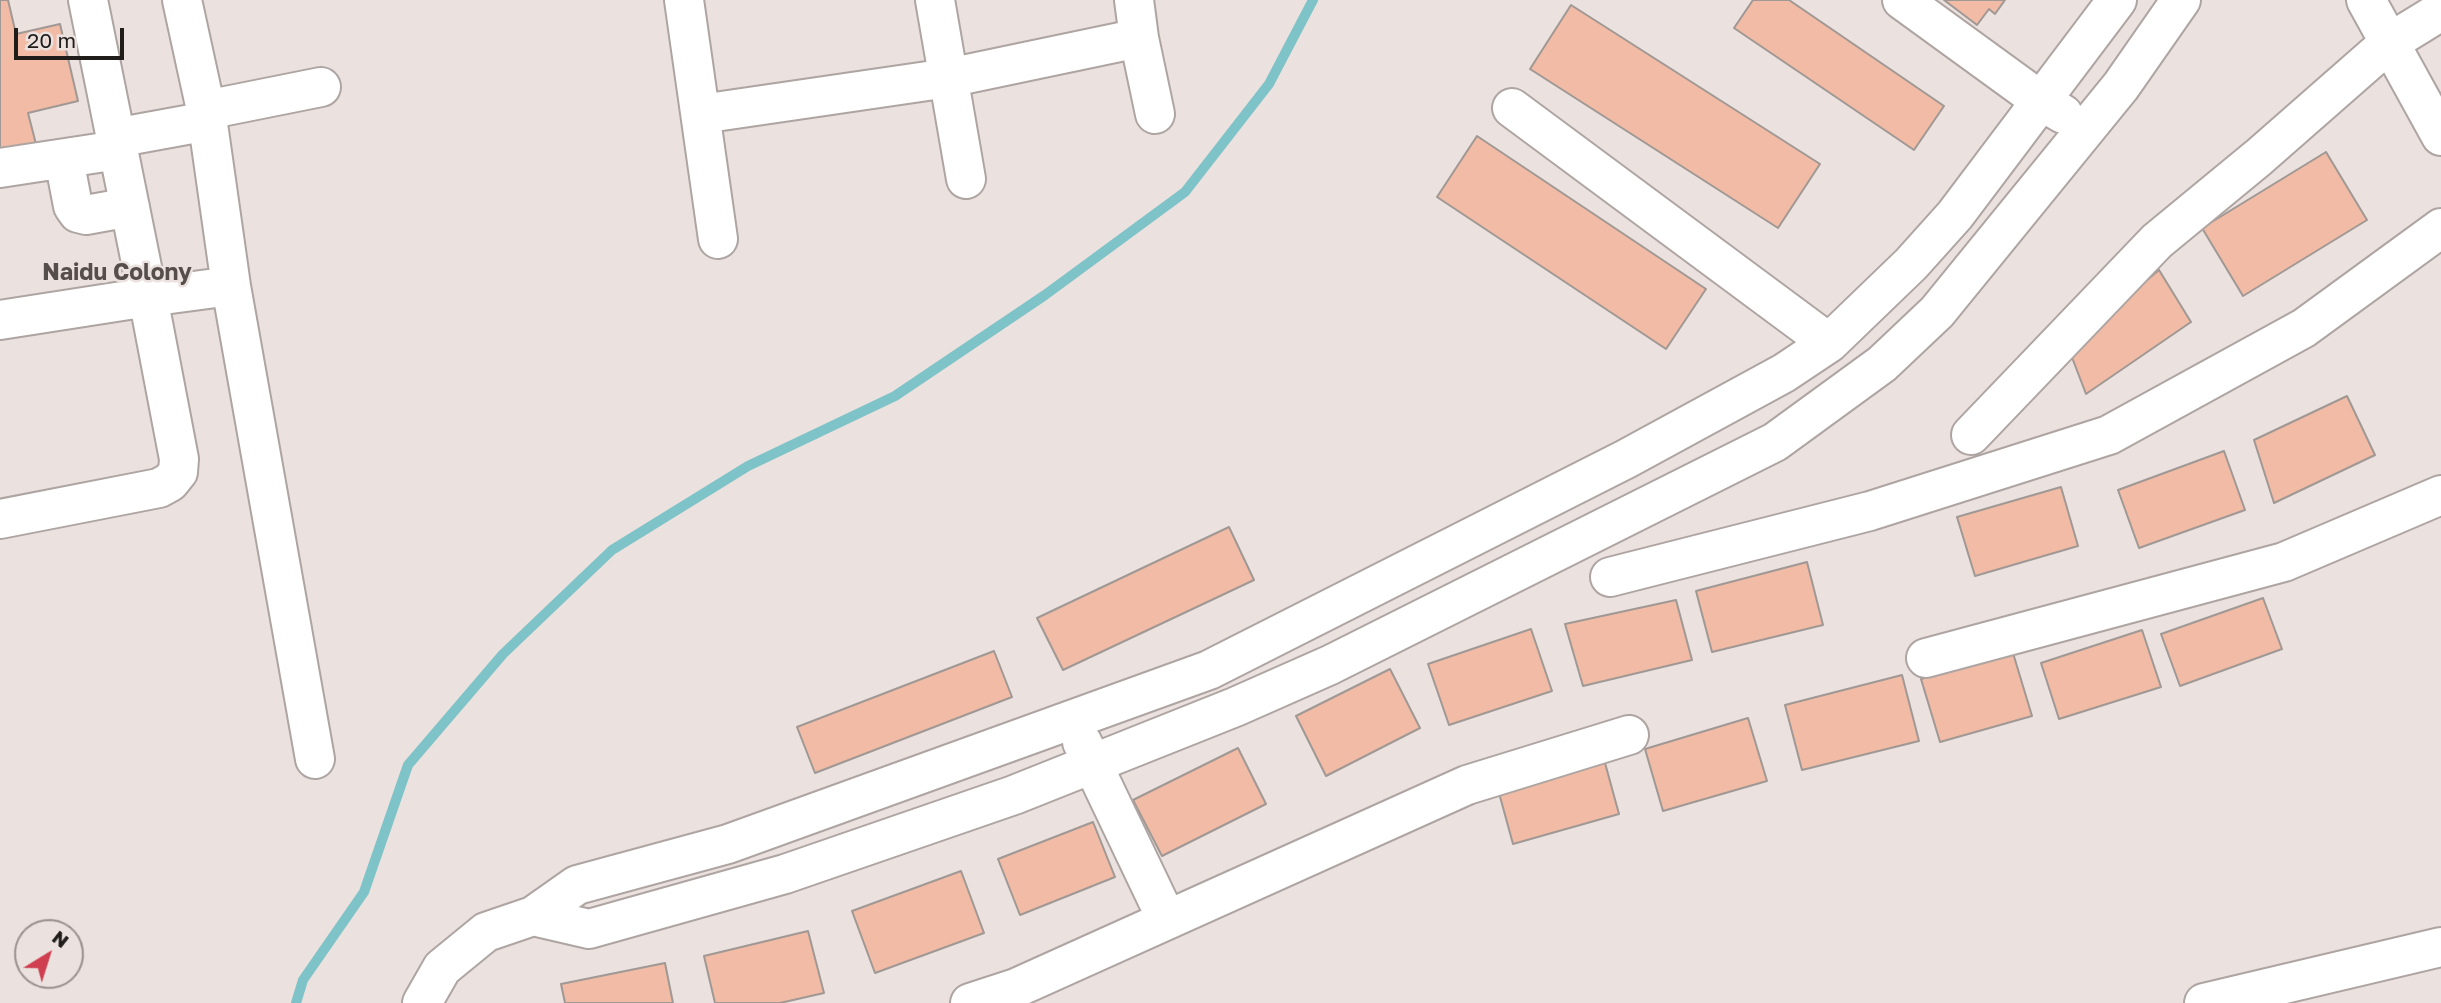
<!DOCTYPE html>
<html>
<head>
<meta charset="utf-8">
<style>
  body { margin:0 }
  #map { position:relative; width:2441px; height:1003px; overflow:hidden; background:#ebe1de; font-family:"Golos Text",sans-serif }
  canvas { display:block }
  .north { position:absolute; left:14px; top:919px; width:70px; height:70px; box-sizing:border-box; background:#ebe1de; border:2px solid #999290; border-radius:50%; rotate:38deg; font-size:19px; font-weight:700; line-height:28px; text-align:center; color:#1f1c1a }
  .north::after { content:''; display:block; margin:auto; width:24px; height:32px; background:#cf3f50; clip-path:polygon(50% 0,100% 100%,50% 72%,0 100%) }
  .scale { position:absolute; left:14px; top:28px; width:110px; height:32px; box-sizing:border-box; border:4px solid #1f1c1a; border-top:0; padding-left:9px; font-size:21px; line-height:24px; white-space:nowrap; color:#1f1c1a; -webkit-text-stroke:5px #ebe1de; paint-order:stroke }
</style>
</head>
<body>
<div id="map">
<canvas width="2441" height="1003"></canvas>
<div class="north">N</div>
<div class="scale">20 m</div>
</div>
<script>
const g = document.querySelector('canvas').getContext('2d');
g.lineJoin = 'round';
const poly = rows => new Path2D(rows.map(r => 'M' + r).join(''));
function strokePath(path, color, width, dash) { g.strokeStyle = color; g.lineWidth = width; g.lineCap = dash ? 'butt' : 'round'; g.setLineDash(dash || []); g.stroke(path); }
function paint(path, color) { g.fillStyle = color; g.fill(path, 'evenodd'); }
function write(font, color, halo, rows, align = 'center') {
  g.font = font + ' "Golos Text",sans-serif'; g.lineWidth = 5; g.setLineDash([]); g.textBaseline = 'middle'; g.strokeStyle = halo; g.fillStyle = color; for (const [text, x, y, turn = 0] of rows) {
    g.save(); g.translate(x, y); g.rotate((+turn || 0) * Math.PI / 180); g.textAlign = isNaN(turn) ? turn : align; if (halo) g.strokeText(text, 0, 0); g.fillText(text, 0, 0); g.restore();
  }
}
strokePath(poly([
  [296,1003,303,980,364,892,408,765,503,654,612,550,748,466,895,396,1045,295,1185,192,1269,84,1313,0]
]), '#7ec3c8', 10);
const building = poly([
  [0,0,8,0,16,34,60,24,78,101,28,113,36,144,0,152,0,0],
  [1753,0,1789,0,1944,106,1914,150,1734,28,1753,0],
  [1944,0,2005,0,1995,14,1989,9,1977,25,1944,0],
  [1571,5,1820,164,1778,228,1530,69,1571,5],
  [1477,136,1706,289,1666,349,1437,197,1477,136],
  [2326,152,2367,220,2243,296,2202,228,2326,152],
  [2159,270,2191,322,2086,394,2068,347,2159,270],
  [2347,396,2375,455,2274,503,2254,440,2347,396],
  [2224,451,2245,510,2139,548,2118,490,2224,451],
  [2061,487,2078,546,1975,576,1957,517,2061,487],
  [1229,527,1254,580,1063,670,1037,618,1229,527],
  [1807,562,1823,625,1712,652,1696,591,1807,562],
  [2263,598,2282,649,2180,686,2161,634,2263,598],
  [1676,600,1692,660,1583,686,1565,624,1676,600],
  [1531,629,1552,691,1449,725,1428,664,1531,629],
  [2142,630,2161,687,2059,719,2041,663,2142,630],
  [994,651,1012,697,815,773,797,727,994,651],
  [2013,653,2032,716,1940,742,1921,679,2013,653],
  [1390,669,1420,728,1326,776,1296,716,1390,669],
  [1902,675,1919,741,1802,770,1785,705,1902,675],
  [1748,718,1767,781,1663,811,1645,749,1748,718],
  [1238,748,1266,804,1162,856,1133,800,1238,748],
  [1602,752,1619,814,1513,844,1496,782,1602,752],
  [1093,822,1115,877,1020,915,998,859,1093,822],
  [961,871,984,933,875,973,852,911,961,871],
  [808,931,824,993,780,1003,715,1003,704,956,808,931],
  [665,963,673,1003,565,1003,561,984,665,963]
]);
paint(building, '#f1bba5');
strokePath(building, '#a09894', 2);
const minor = poly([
  [182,0,206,110,231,286,315,759],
  [684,0,718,239],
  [935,0,966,179],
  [1902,0,2041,101,2063,114],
  [2366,0,2441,136],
  [1139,38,1155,114],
  [1512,108,1829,343],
  [206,110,321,87],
  [701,114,948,78,1139,38,1134,0],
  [115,138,208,121],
  [64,159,73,206,78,213,86,215,130,207],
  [0,168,118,150],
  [0,320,148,297,88,0],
  [1971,435,2157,241,2259,157,2389,43,2441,11],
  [0,519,159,488,170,482,178,472,179,459,148,297,231,286],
  [1610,577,1870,511,2109,435,2304,328,2441,228],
  [1926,658,2284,562,2441,495],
  [1082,742,1167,920],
  [533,916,589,929,785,874,1014,795,1235,707,1330,665,1775,442,1882,364,1937,312,2121,86,2181,0],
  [422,1003,442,968,486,932,533,916,577,885,728,844,1209,670,1626,459,1784,373,1829,343,1911,264,1955,215,2117,0],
  [970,1003,1016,988,1467,785,1629,735]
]);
const highway = poly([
  [2204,1003,2441,947]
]);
strokePath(minor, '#aea5a2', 42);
strokePath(highway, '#aea5a2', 42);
strokePath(minor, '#fff', 38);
strokePath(highway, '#fff', 38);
write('bold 23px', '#554e4b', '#ebe1de', [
  ["Naidu Colony",117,273]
]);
</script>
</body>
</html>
